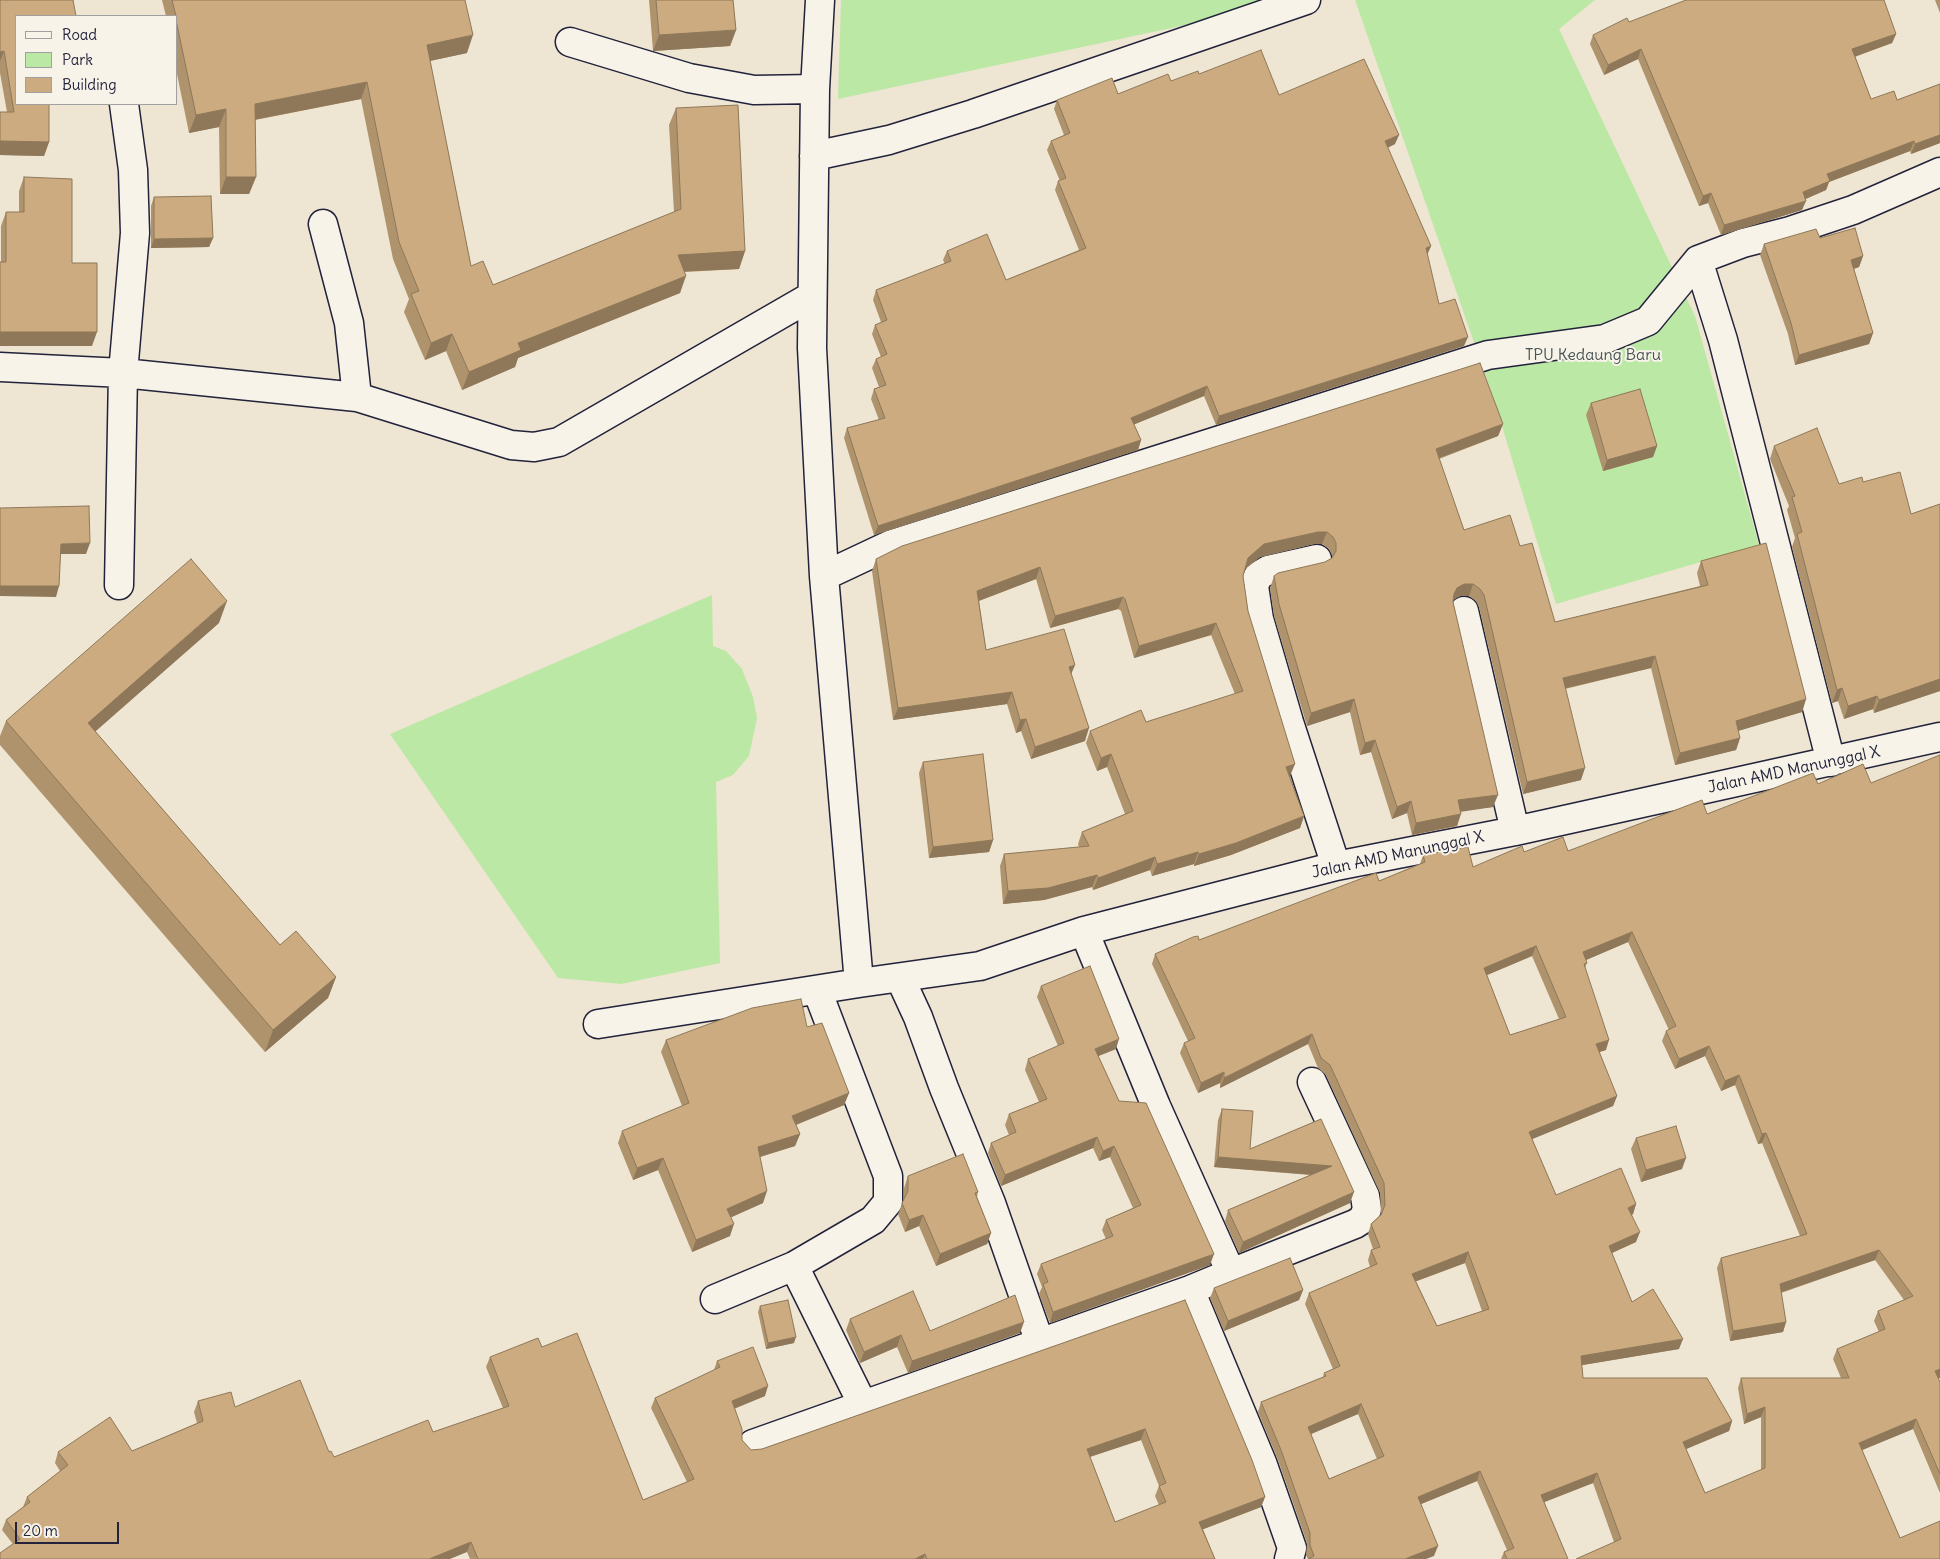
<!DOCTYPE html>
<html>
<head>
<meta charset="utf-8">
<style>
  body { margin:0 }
  #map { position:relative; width:1940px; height:1559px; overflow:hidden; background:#eee5d3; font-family:Delius,sans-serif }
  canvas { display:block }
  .legend { position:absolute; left:15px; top:15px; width:162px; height:90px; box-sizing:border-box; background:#f7f3e8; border:1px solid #a29fa3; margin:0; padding:6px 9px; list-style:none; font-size:15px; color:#22223b }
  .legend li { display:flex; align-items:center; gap:10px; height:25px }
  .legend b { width:25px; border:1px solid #a29fa3 }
  .scale { position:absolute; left:15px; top:1522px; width:104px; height:22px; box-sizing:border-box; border:2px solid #22223b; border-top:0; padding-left:6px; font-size:15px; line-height:18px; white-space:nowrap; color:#22223b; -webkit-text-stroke:4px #f7f3e8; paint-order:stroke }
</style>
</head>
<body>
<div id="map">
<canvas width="1940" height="1559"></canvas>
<ul class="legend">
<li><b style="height:6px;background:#f7f3e8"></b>Road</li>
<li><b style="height:14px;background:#bce8a5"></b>Park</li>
<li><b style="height:14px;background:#cbab7f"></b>Building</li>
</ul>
<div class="scale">20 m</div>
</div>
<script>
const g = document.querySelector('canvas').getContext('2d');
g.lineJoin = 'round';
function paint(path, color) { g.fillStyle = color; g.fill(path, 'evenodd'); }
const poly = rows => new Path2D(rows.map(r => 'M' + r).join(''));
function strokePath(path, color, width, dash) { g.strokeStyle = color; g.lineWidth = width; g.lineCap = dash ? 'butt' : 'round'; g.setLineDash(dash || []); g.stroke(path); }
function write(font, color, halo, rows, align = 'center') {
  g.font = font + ' Delius,sans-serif'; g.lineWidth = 4; g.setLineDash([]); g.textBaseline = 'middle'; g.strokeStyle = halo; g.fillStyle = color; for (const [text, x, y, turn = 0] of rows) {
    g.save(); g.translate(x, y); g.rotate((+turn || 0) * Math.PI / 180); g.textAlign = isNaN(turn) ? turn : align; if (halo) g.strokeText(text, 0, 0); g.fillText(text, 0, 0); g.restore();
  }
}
paint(poly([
  [841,0,1303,0,838,99],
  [1355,0,1595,0,1559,29,1695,316,1759,545,1556,604,1494,400],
  [712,595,713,646,726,651,742,669,753,697,757,718,749,756,733,775,716,782,720,963,621,984,558,978,390,734]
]), '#bce8a5');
const minor = poly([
  [570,42,689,78,754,90,815,89],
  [814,156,889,140,973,114,1306,0],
  [323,224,349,323,357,397],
  [1698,260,1723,340,1831,762],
  [0,367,123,373,357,397,511,445,534,447,559,442,812,296],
  [1317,559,1268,570,1258,576,1254,586,1259,619,1289,722,1336,866],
  [824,576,892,544,1488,355,1605,339,1648,321,1698,260,1743,243,1790,231,1853,210,1940,172],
  [119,585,123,373,135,233,133,170,124,104],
  [1464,611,1515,831],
  [900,978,918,1017,944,1088,991,1203,1040,1343],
  [859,983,980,966,1084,931,1336,866,1515,831,1940,737],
  [598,1024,859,983,824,576,812,348,815,89,820,0],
  [1231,1273,1355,1224,1363,1219,1367,1209,1365,1196,1312,1082],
  [1190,1290,1263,1465,1292,1548,1289,1559],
  [715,1299,794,1266,873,1220,888,1202,888,1176,817,990],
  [863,1405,1190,1290,1231,1273,1156,1106,1084,931],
  [753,1444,863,1405,794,1266]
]);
strokePath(minor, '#22223b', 31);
strokePath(minor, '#f7f3e8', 28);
paint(poly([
  [0,0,16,16,49,142,44,156,0,155,0,112,7,112,0,73],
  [162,0,465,0,467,53,430,61,471,266,493,285,674,212,669,125,676,108,745,251,739,269,685,272,680,293,518,358,515,367,462,390,446,351,425,360,404,312,409,299,393,259,361,99,255,120,256,177,249,194,220,194,219,127,189,133,176,69,176,16,166,16],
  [649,0,733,0,736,30,730,46,653,51],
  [1935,0,1940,0,1940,13],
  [1629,22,1896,34,1892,43,1855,56,1871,99,1897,100,1940,84,1940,143,1911,154,1910,151,1829,182,1826,190,1805,199,1802,210,1721,235,1708,203,1699,206,1638,59,1604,75,1590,44,1593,35],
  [1199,74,1279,95,1395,144,1387,148,1431,246,1427,255,1439,304,1464,346,1216,425,1204,396,1134,424,1141,440,1138,450,874,535,844,438,847,428,879,420,871,399,874,389,879,387,872,368,876,359,881,357,872,334,875,325,881,322,873,300,876,290,945,264,943,260,947,251,1006,280,1079,250,1055,190,1058,181,1060,181,1047,150,1051,141,1064,135,1054,109,1057,100,1118,94],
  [24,177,72,263,92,346,0,346,0,262,1,262,1,226,6,212,19,212,19,191],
  [154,197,213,238,209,247,151,248,151,206],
  [1820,238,1863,256,1859,267,1854,269,1873,333,1869,344,1795,365,1788,334,1760,255,1764,244],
  [1591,403,1657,446,1653,457,1603,471,1586,415],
  [1503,424,1498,436,1439,459,1464,530,1520,546,1555,622,1700,586,1697,573,1701,561,1806,699,1802,712,1738,731,1740,738,1736,750,1675,765,1651,668,1565,689,1581,780,1523,794,1479,607,1476,601,1469,596,1460,596,1453,600,1453,602,1493,807,1460,811,1457,826,1412,835,1407,813,1392,819,1371,752,1360,755,1350,712,1307,726,1274,616,1270,588,1274,576,1325,562,1332,558,1332,555,1329,549,1322,544,1314,544,1260,557,1245,569,1243,576,1248,611,1290,776,1289,776,1304,816,1300,828,1231,855,1194,866,1194,864,1152,876,1150,870,1093,890,1092,887,1044,900,1003,904,1000,866,1004,854,1079,847,1078,844,1082,832,1125,814,1107,767,1097,771,1086,743,1090,731,1146,722,1235,694,1211,635,1134,658,1121,611,1118,609,1050,628,1036,579,979,601,986,650,1071,675,1085,741,1031,759,1021,731,1016,733,1007,704,893,720,872,571,876,559],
  [1774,446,1839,484,1863,482,1911,514,1940,504,1940,691,1874,713,1873,709,1844,719,1838,701,1832,703,1792,547,1795,538,1787,510,1789,506,1770,459],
  [219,623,95,731,280,945,336,977,328,998,265,1052,0,745,0,736,6,721],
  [1940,755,1940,1378,1938,1378,1940,1382,1940,1493,1913,1429,1862,1450,1900,1538,1940,1559,1614,1542,1593,1483,1544,1502,1568,1559,1501,1559,1504,1552,1507,1550,1477,1481,1421,1504,1434,1556,1308,1559,1306,1555,1307,1543,1278,1460,1258,1412,1261,1402,1323,1377,1324,1373,1333,1369,1305,1304,1309,1293,1370,1267,1368,1260,1371,1250,1373,1249,1368,1234,1371,1224,1381,1214,1380,1193,1326,1075,1318,1068,1308,1044,1220,1088,1220,1083,1198,1093,1180,1053,1184,1043,1188,1041,1152,964,1155,954,1199,940,1379,881,1420,864,1423,855,1473,867,1524,852,1568,851,1818,784,1871,783],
  [1628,942,1669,1030,1666,1031,1662,1041,1675,1069,1705,1056,1721,1091,1735,1085,1758,1144,1762,1143,1800,1236,1721,1258,1717,1268,1730,1341,1783,1332,1786,1322,1781,1293,1875,1260,1904,1300,1878,1311,1874,1321,1879,1332,1837,1349,1833,1359,1841,1378,1741,1378,1738,1388,1744,1424,1761,1417,1761,1470,1705,1493,1686,1449,1729,1431,1732,1421,1583,1378,1582,1365,1679,1349,1632,1302,1612,1253,1636,1242,1632,1215,1633,1214,1636,1204,1556,1195,1532,1139,1613,1106,1617,1096,1599,1052,1606,1050,1585,968,1587,963,1586,960],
  [1532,956,1559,1019,1510,1035,1487,975],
  [1465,1263,1482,1311,1437,1326,1416,1281],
  [1358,1414,1377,1459,1329,1479,1311,1434],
  [923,762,993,840,989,852,929,858,919,773],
  [1041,986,1116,1049,1098,1056,1119,1101,1210,1265,1050,1323,1039,1294,1042,1287,1037,1274,1041,1264,1106,1239,1102,1230,1106,1220,1133,1208,1110,1157,1099,1161,1093,1148,1001,1186,988,1153,991,1143,1009,1135,1005,1125,1009,1114,1039,1102,1025,1070,1028,1059,1058,1046,1037,997],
  [807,1027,849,1093,844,1105,796,1125,800,1134,795,1146,760,1157,763,1203,731,1217,730,1236,692,1252,658,1170,633,1180,618,1143,622,1131,682,1106,661,1052,666,1040],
  [1222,1109,1250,1149,1321,1119,1350,1203,1239,1253,1225,1221,1228,1210,1310,1175,1214,1167,1218,1120],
  [1636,1138,1682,1169,1641,1182,1631,1149],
  [908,1176,978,1192,977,1197,991,1233,987,1244,936,1266,919,1226,905,1232,898,1214,904,1200,904,1188],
  [1214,1288,1303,1290,1299,1300,1224,1331,1210,1298],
  [1185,1300,1265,1497,1261,1507,1203,1529,1215,1559,470,1559,467,1552,13,1544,2,1530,6,1520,23,1507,27,1497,60,1471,55,1463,58,1452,132,1451,197,1423,194,1412,198,1401,235,1407,329,1452,334,1457,433,1432,503,1408,486,1367,490,1357,542,1347,643,1500,687,1482,651,1408,655,1398,714,1370,717,1361,765,1396,734,1409,742,1440,751,1450,762,1449],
  [1141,1440,1159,1486,1155,1496,1159,1505,1115,1522,1090,1457],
  [760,1306,794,1343,766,1349,758,1312],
  [850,1319,930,1331,1020,1333,908,1373,897,1347,860,1363,846,1330]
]), '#af936d');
paint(poly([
  [736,30,730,46,653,51,659,35],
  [1896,34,1892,43,1849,59,1852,49],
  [473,35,467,53,420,63,427,45],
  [1641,49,1638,59,1604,75,1608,65],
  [4,51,0,61,0,52],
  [367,82,361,99,248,121,255,104],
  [226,109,219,127,189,133,196,115],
  [1399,135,1395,144,1381,151,1385,141],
  [1940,135,1940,143,1911,154,1915,144],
  [0,141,49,142,44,156,0,155],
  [1914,141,1910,151,1829,182,1826,190,1799,202,1803,192,1827,174],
  [226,177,256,177,249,194,220,194],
  [1711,193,1708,203,1699,206,1703,196],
  [1806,201,1802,210,1721,235,1724,225],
  [213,238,209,247,151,248,154,239],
  [1431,246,1427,255,1426,248],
  [745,251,739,269,672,272,678,255],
  [1863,256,1859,267,1847,271,1851,260],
  [686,276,680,293,518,358,515,367,462,390,469,372,518,343],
  [0,332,97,332,92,346,0,346],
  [1873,333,1869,344,1795,365,1799,355],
  [452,334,446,351,425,360,431,343],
  [1468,337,1464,346,1216,425,1219,416],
  [1207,386,1204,396,1128,427,1131,418],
  [1503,424,1498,436,1431,461,1436,449],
  [1141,440,1138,450,874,535,878,526],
  [1657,446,1653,457,1603,471,1607,460],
  [1318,532,1327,532,1322,544,1314,544,1260,557,1244,570,1248,558,1264,544],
  [90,543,86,554,57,554,61,544],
  [1040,567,1036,579,973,603,977,591],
  [1464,584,1473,584,1469,596,1460,596,1453,600,1454,594,1457,588],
  [0,586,59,586,56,597,0,596],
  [1123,597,1118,609,1050,628,1055,616],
  [227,601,219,623,80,745,88,723],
  [1216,623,1211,635,1134,658,1139,646],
  [1655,656,1651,668,1558,690,1563,678],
  [1075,665,1070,677,1069,667],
  [1940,679,1940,691,1874,713,1879,700],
  [1842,688,1838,701,1832,703,1837,690],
  [1012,692,1007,704,893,720,898,708],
  [1877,696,1873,709,1844,719,1848,706],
  [1354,699,1350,712,1307,726,1311,713],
  [1806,699,1802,712,1731,733,1736,721],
  [1026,719,1021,731,1016,733,1020,720],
  [1089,728,1085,741,1031,759,1035,747],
  [1740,738,1736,750,1675,765,1680,753],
  [1375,740,1371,752,1360,755,1365,743],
  [1111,754,1107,767,1097,771,1101,758],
  [1295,764,1290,776,1281,780,1286,767],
  [1585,768,1581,780,1523,794,1527,782],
  [1498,795,1493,807,1453,813,1458,800],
  [1411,801,1407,813,1392,819,1397,807],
  [1461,814,1457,826,1412,835,1416,823],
  [1304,816,1300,828,1231,855,1194,866,1199,854],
  [993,840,989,852,929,858,933,847],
  [1198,852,1194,864,1152,876,1157,864],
  [1155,857,1150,870,1093,890,1098,878],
  [1097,875,1092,887,1044,900,1003,904,1008,891],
  [1632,932,1628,942,1579,963,1583,952],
  [1536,946,1532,956,1480,978,1484,968],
  [336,977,328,998,265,1052,273,1030],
  [1312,1034,1308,1044,1220,1088,1224,1078],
  [1119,1039,1116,1049,1091,1059,1095,1049],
  [1609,1040,1606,1050,1593,1054,1596,1044],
  [1709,1046,1705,1056,1675,1069,1679,1059],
  [1224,1072,1220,1083,1198,1093,1201,1083],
  [1739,1075,1735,1085,1721,1091,1725,1081],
  [849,1093,844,1105,788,1128,792,1116],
  [1617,1096,1613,1106,1525,1142,1529,1132],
  [1766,1133,1762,1143,1758,1144,1762,1134],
  [800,1134,795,1146,753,1159,758,1147],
  [1097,1137,1093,1148,1001,1186,1005,1175],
  [1114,1146,1110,1157,1099,1161,1103,1151],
  [1218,1157,1332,1166,1328,1176,1214,1167],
  [663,1158,658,1170,633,1180,637,1168],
  [1686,1158,1682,1169,1641,1182,1646,1170],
  [767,1191,763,1203,723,1221,727,1209],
  [1354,1192,1350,1203,1239,1253,1243,1242],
  [1636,1204,1633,1214,1625,1218,1628,1208],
  [923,1215,919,1226,905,1232,909,1220],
  [734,1224,730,1236,692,1252,696,1240],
  [1640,1232,1636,1242,1605,1256,1609,1246],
  [991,1233,987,1244,936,1266,940,1254],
  [1879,1250,1875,1260,1776,1294,1780,1284],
  [1468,1252,1465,1263,1409,1284,1412,1274],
  [1214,1254,1210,1265,1050,1323,1053,1312],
  [1303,1290,1299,1300,1224,1331,1228,1321],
  [1024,1322,1020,1333,908,1373,912,1361],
  [1786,1322,1783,1332,1730,1341,1733,1331],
  [901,1335,897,1347,860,1363,864,1352],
  [796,1337,794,1343,766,1349,768,1343],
  [1683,1339,1679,1349,1577,1366,1581,1356],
  [1940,1369,1940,1378,1932,1381,1935,1371],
  [768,1386,765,1396,728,1411,732,1401],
  [1361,1404,1358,1414,1304,1437,1308,1427],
  [1765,1407,1761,1417,1744,1424,1747,1414],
  [1916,1419,1913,1429,1855,1453,1859,1443],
  [1732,1421,1729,1431,1679,1452,1683,1442],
  [1145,1429,1141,1440,1083,1459,1087,1449],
  [1480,1471,1477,1481,1414,1507,1418,1497],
  [1597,1473,1593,1483,1537,1505,1541,1495],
  [1265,1497,1261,1507,1196,1532,1199,1522],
  [471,1542,467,1552,450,1559,429,1559],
  [1438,1546,1434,1556,1426,1559,1405,1559],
  [925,1554,923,1559,915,1559]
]), '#8e7859');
const building = poly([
  [0,0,73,0,76,16,16,16,16,104,49,104,49,142,0,141,0,112,14,112,4,51,0,52,0,0],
  [172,0,465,0,473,35,427,45,471,266,483,261,493,285,681,209,676,108,738,105,745,251,678,255,686,276,518,343,521,350,469,372,452,334,431,343,411,294,419,291,399,242,367,82,255,104,256,177,226,177,226,109,196,115,176,20,176,16,172,0],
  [656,0,733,0,736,30,659,35,656,0],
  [1686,0,1884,0,1896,34,1852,49,1871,99,1894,91,1897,100,1940,84,1940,135,1915,144,1914,141,1827,174,1830,181,1803,192,1806,201,1724,225,1711,193,1703,196,1641,49,1608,65,1593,35,1627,18,1629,22,1686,0],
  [1261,50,1279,95,1364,59,1399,135,1385,141,1431,246,1426,248,1439,304,1455,299,1468,337,1219,416,1207,386,1131,418,1141,440,878,526,847,428,885,418,874,389,886,385,876,359,887,354,875,325,887,320,876,290,951,261,947,251,987,234,1006,280,1086,248,1058,181,1066,178,1051,141,1070,133,1057,100,1112,78,1118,94,1168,74,1171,81,1198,71,1199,74,1261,50],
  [24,177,72,179,72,263,97,263,97,332,0,332,0,262,6,262,6,212,24,212,24,177],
  [211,196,213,238,154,239,154,197,211,196],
  [1855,228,1863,256,1851,260,1873,333,1799,355,1791,323,1764,244,1816,229,1820,238,1855,228],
  [1480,363,1503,424,1436,449,1464,530,1510,515,1520,546,1532,543,1555,622,1708,585,1701,561,1766,543,1806,699,1736,721,1740,738,1680,753,1655,656,1563,678,1585,768,1527,782,1484,595,1480,589,1473,584,1464,584,1457,588,1454,594,1453,602,1498,795,1458,800,1461,814,1416,823,1411,801,1397,807,1375,740,1365,743,1354,699,1311,713,1279,604,1274,576,1278,573,1325,562,1332,558,1336,551,1336,543,1333,537,1327,532,1318,532,1264,544,1248,558,1243,576,1248,611,1295,764,1286,767,1304,816,1236,843,1199,854,1198,852,1157,864,1155,857,1098,878,1097,875,1048,888,1008,891,1004,854,1089,846,1082,832,1133,811,1111,754,1101,758,1090,731,1141,710,1146,722,1243,691,1216,623,1139,646,1125,599,1123,597,1055,616,1040,567,977,591,986,650,1064,629,1075,665,1069,667,1089,728,1035,747,1026,719,1020,720,1012,692,898,708,876,559,902,546,1480,363],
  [1640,389,1657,446,1607,460,1591,403,1640,389],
  [1817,428,1839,484,1862,477,1863,482,1900,472,1911,514,1940,504,1940,679,1879,700,1877,696,1848,706,1842,688,1837,690,1797,534,1802,532,1792,497,1795,496,1774,446,1817,428],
  [89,506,90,543,61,544,59,586,0,586,0,508,89,506],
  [191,559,227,601,88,723,280,945,296,931,336,977,273,1030,6,721,191,559],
  [983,754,993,840,933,847,923,762,983,754],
  [1940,755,1940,1369,1935,1371,1940,1382,1940,1474,1916,1419,1859,1443,1900,1538,1940,1521,1940,1559,1576,1559,1621,1539,1597,1473,1541,1495,1568,1559,1507,1559,1504,1552,1514,1548,1480,1471,1418,1497,1438,1546,1405,1559,1308,1559,1314,1556,1310,1545,1310,1533,1281,1450,1261,1402,1326,1376,1324,1373,1340,1366,1309,1293,1377,1264,1371,1250,1380,1247,1371,1224,1381,1215,1385,1205,1384,1183,1330,1065,1321,1058,1312,1034,1224,1078,1224,1072,1201,1083,1184,1043,1195,1038,1155,954,1193,937,1198,936,1199,940,1376,873,1379,881,1425,862,1423,855,1468,847,1473,867,1522,846,1524,852,1563,837,1568,851,1702,800,1707,814,1813,773,1818,784,1863,764,1871,783,1940,755],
  [1632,932,1676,1026,1666,1031,1679,1059,1709,1046,1725,1081,1739,1075,1762,1134,1766,1133,1807,1234,1721,1258,1733,1331,1786,1322,1780,1284,1879,1250,1913,1296,1878,1311,1885,1329,1837,1349,1849,1378,1741,1378,1747,1414,1765,1407,1765,1468,1705,1493,1683,1442,1732,1421,1707,1378,1583,1378,1581,1356,1683,1339,1653,1289,1632,1302,1609,1246,1640,1232,1628,1208,1636,1204,1621,1168,1556,1195,1529,1132,1617,1096,1596,1044,1609,1040,1584,964,1587,963,1583,952,1632,932],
  [1536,946,1566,1017,1510,1035,1484,968,1536,946],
  [1468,1252,1489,1309,1437,1326,1412,1274,1468,1252],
  [1361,1404,1384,1456,1329,1479,1308,1427,1361,1404],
  [1090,966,1119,1039,1095,1049,1119,1101,1146,1103,1214,1254,1053,1312,1043,1284,1048,1282,1041,1264,1113,1236,1106,1220,1141,1205,1114,1146,1103,1151,1097,1137,1005,1175,991,1143,1016,1132,1009,1114,1047,1099,1028,1059,1064,1043,1041,986,1090,966],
  [801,999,807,1027,822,1023,849,1093,792,1116,800,1134,758,1147,767,1191,727,1209,734,1224,696,1240,663,1158,637,1168,622,1131,689,1103,666,1040,752,1008,801,999],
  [1222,1109,1253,1111,1250,1149,1321,1119,1354,1192,1243,1242,1228,1210,1332,1166,1218,1157,1222,1109],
  [1676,1126,1686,1158,1646,1170,1636,1138,1676,1126],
  [963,1154,978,1192,975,1193,991,1233,940,1254,923,1215,909,1220,902,1203,908,1191,908,1176,963,1154],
  [1290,1258,1303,1290,1228,1321,1214,1288,1290,1258],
  [913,1291,930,1331,1015,1295,1024,1322,912,1361,901,1335,864,1352,850,1319,913,1291],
  [788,1300,796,1337,768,1343,760,1306,788,1300],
  [1185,1300,1252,1460,1265,1497,1199,1522,1215,1559,927,1559,925,1554,915,1559,478,1559,471,1542,429,1559,0,1559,0,1553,20,1539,6,1520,30,1502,27,1497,68,1465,58,1452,110,1417,132,1451,203,1421,198,1401,231,1392,235,1407,300,1380,329,1452,331,1451,334,1457,428,1420,433,1432,509,1406,490,1357,538,1338,542,1347,577,1333,643,1500,694,1479,655,1398,720,1367,717,1361,753,1347,768,1386,732,1401,742,1429,742,1440,751,1450,762,1449,1185,1300],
  [1145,1429,1166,1483,1159,1486,1166,1502,1115,1522,1087,1449,1145,1429]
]);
paint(building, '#cbab7f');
strokePath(building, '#8e7859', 1);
write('16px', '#485456', '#f7f3e8', [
  ["TPU Kedaung Baru",1593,355]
]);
write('16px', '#22223b', '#f7f3e8', [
  ["Jalan AMD Manunggal X",1794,770,-12],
  ["Jalan AMD Manunggal X",1398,855,-12]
]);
</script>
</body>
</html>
